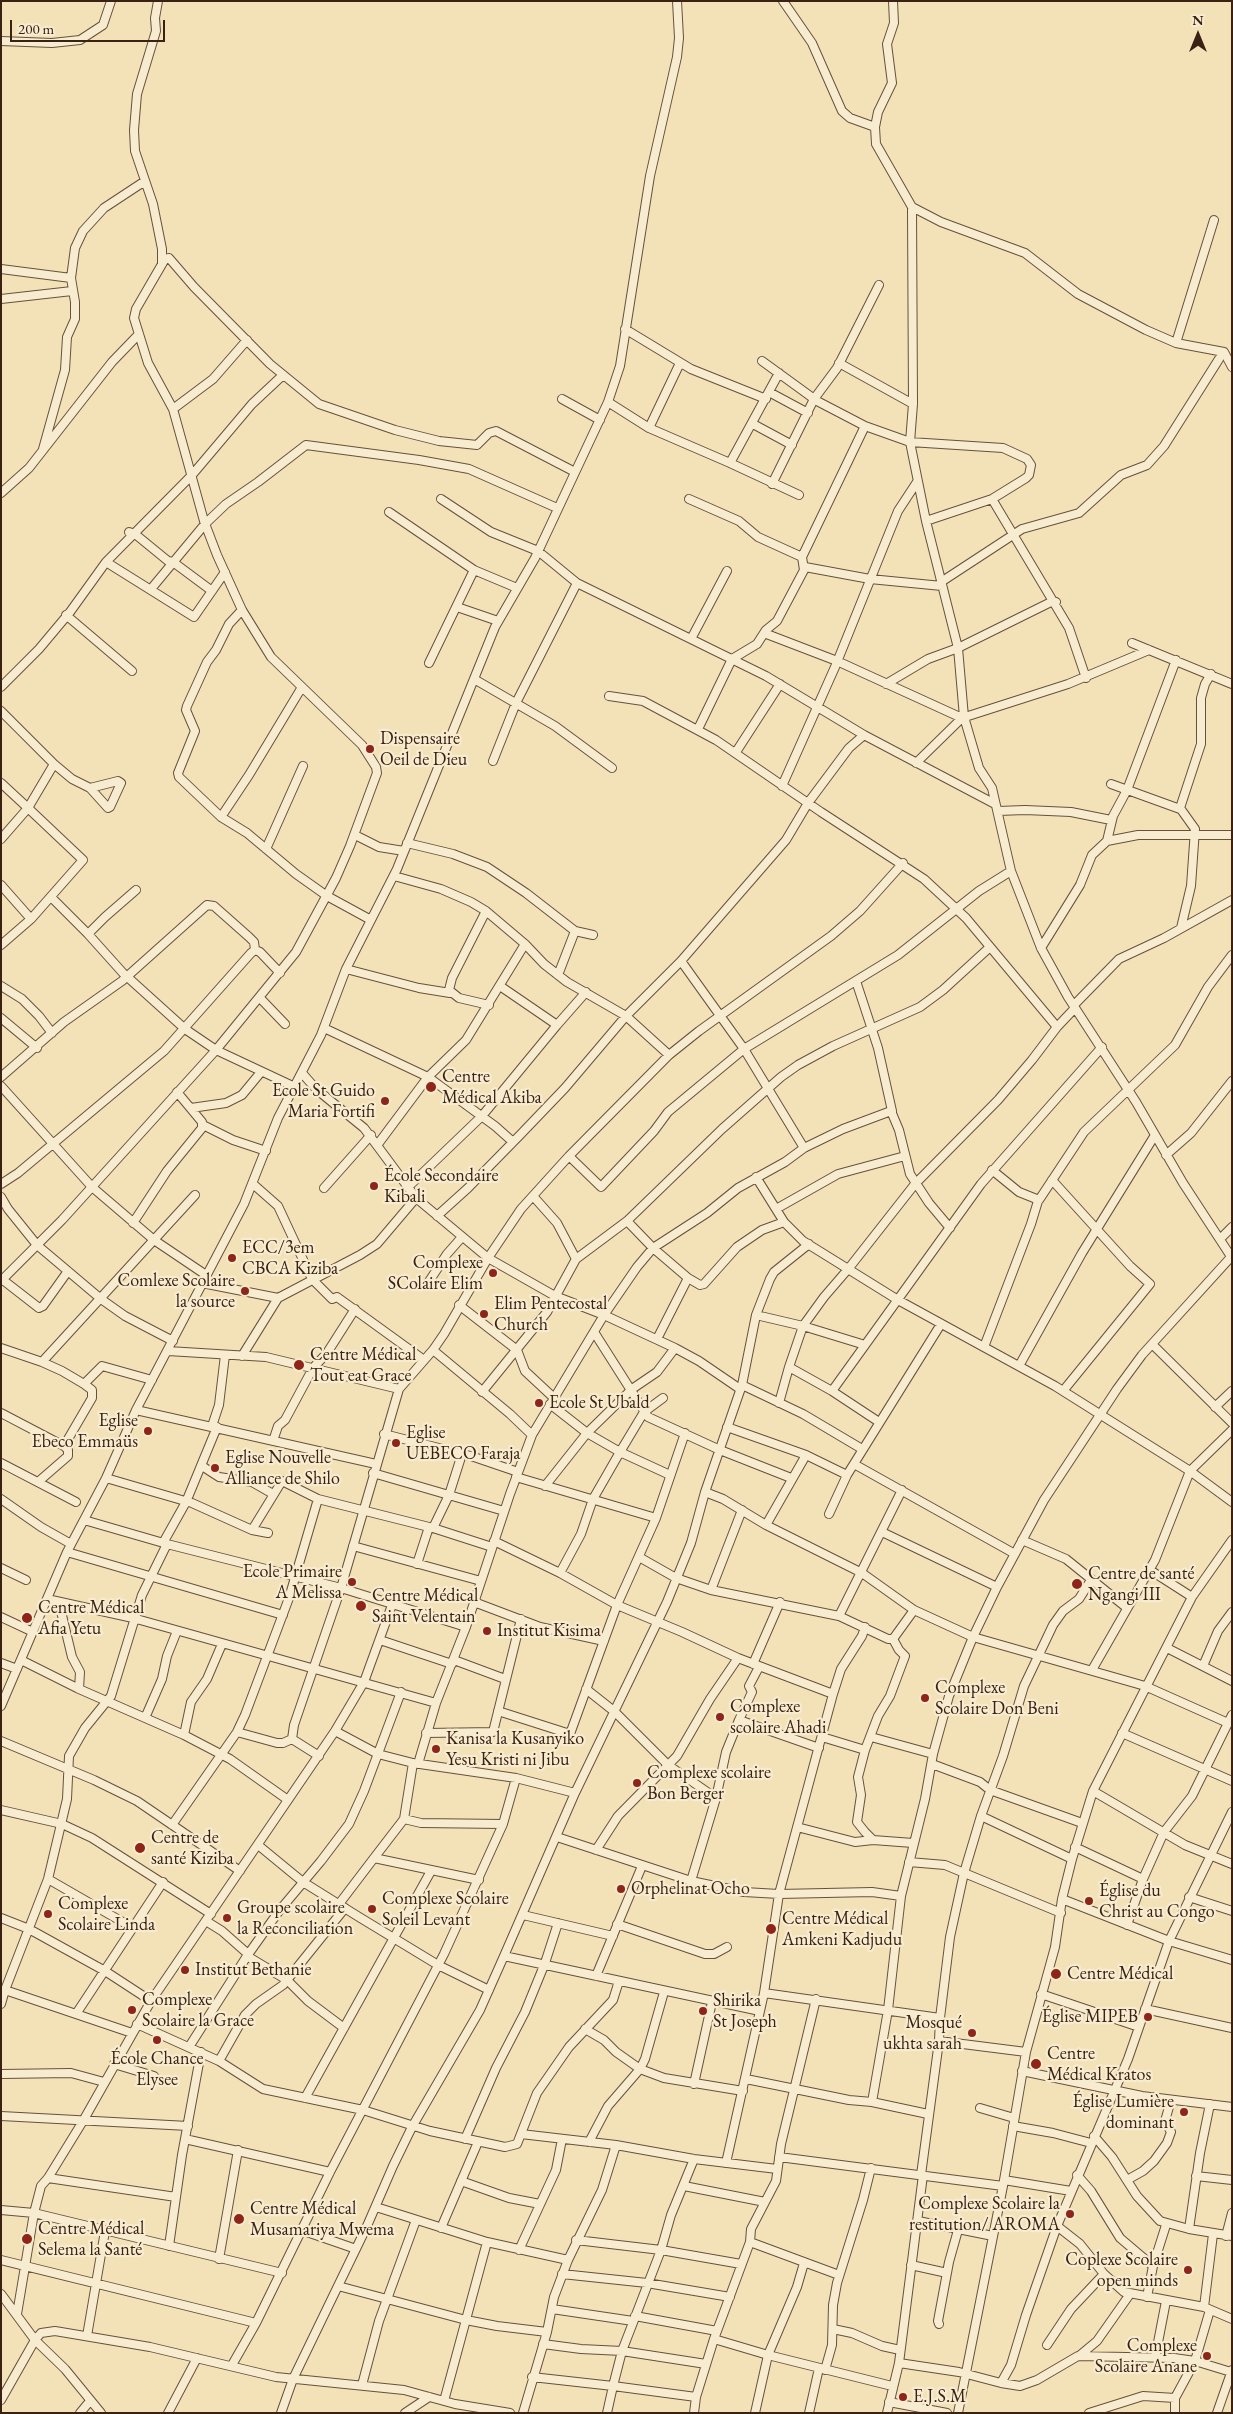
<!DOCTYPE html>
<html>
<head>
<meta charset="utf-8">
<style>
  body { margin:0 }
  #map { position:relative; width:1233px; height:2414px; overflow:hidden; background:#f3e1b7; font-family:"EB Garamond",serif }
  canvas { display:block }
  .frame { position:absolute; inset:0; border:2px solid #3a2113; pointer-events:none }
  .north { position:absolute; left:1173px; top:10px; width:50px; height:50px; -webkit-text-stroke:4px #f7ecd0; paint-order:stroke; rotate:0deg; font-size:14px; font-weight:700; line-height:20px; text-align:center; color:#3a2113 }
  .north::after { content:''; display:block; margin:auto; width:18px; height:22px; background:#3a2113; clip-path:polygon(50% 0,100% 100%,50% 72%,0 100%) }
  .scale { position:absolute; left:10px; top:20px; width:155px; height:22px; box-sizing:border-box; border:2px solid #3a2113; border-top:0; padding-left:6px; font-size:15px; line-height:18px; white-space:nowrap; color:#3a2113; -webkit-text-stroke:4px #f7ecd0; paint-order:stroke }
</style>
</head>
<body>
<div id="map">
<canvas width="1233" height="2414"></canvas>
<div class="frame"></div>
<div class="north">N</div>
<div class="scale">200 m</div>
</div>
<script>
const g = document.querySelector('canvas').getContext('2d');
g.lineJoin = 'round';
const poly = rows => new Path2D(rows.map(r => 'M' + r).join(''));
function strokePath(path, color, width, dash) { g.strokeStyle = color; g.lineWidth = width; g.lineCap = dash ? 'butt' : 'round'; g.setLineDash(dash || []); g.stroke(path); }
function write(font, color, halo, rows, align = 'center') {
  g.font = font + ' "EB Garamond",serif'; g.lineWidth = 4.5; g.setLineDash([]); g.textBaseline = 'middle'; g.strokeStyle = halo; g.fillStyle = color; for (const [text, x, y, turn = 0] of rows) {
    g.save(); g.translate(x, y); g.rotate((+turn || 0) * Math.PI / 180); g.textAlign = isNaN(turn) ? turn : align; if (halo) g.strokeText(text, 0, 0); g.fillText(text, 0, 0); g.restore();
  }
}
const minor = poly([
  [158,1,155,18,156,31,137,94,134,130,135,151,153,204,162,249,162,264],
  [783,1,812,43,842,111,850,118,875,127],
  [893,1,894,23,887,44,892,83,878,112,875,127,876,144,912,207,913,404,910,442,926,521,958,648,964,717,979,768,992,788,1011,871,1041,948,1068,997,1136,1102,1183,1183,1232,1258],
  [1,41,52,43,80,40,103,25,111,1],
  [912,207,941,222,1025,253,1078,294,1146,330,1176,343,1224,352,1232,367],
  [1,269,71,278],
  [1,299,72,291],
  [625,329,691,369,766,399],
  [1176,343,1214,220],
  [762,361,817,401,865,426,910,442,1003,448,1027,459,1031,465,1029,475,1026,478,992,499,926,521],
  [839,363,913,404],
  [769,392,808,413],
  [562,399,600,420],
  [608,402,649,428,730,463,799,495],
  [173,409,213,379,247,340],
  [753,424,792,445],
  [649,428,680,363],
  [43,449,65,370,67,337,75,319,75,302,71,278,75,248,83,231,104,208,145,181],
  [730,463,779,373],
  [772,484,814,399,837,368,879,285],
  [1,493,29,468,112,362,139,334],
  [441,499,491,532,538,551,577,583,766,676,864,735,995,804],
  [689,499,739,521,758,537,802,557],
  [992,499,1069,628,1086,678],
  [389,512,474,570,517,588],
  [129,532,135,534,168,561,173,562,212,591],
  [106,562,194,617,225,572],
  [805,567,870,579,942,586],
  [941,582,1022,529,1079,513,1121,475,1147,465,1164,446,1219,359],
  [151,589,205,524,226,504,258,482,306,445,419,460,469,469,557,508],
  [457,607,498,621],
  [242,610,229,624,216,650,207,662,187,706,186,710,195,731,178,773,179,777,221,817,247,833,296,874,327,896,371,920],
  [66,615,132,671],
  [764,633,837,661,962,718],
  [691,639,727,571],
  [1132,643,1232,684],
  [429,663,474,570],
  [474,679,555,726,612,768],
  [886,684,928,659,958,648,1053,601,1056,602],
  [1,687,39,649,70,612,106,562,192,475,252,404,283,375],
  [609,696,643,701,716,740,821,812,924,879,966,918,1057,1027],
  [1,711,54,764,28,808,83,860,31,919,1,945],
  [698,729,732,659,757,644,766,630,777,621,804,570,802,557,865,426],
  [736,752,780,684],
  [493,761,516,703,577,583],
  [916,763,962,718,1068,684,1149,650],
  [54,764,72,779,90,788,108,808,110,807,121,783,118,781,90,788],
  [1,783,28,808,1,839],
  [1111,784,1180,809],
  [782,786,835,667,898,511,917,482],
  [998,811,1025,810,1071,812,1111,820],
  [221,817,249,775,302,687],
  [355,835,379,847,404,851],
  [1107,841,1113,816,1127,790,1176,660],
  [407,843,453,854,487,867,526,893,575,931,593,935],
  [266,849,303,766],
  [394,876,441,889,471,902,486,911,525,944,544,964,567,982,626,1016,669,1055],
  [1,885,31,919],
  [51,897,88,934,123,973,185,1029,216,1050,295,1087],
  [486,911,452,978,449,990,459,998,489,1005],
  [1181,928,1191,886,1195,829,1180,808,1201,744,1201,698,1205,684,1211,674],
  [88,934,105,917,136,890],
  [1041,948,1080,885,1092,855,1107,841,1138,835,1232,835],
  [681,961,744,1049,804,1148],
  [346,969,419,988,450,993],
  [558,975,575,931],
  [856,981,878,1048,892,1111],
  [1,986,22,999,39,1016,52,1033],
  [500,986,557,1025,586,992],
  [260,998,285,1024],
  [1074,1005,1119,959,1164,938,1232,900],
  [1,1018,37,1048],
  [324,1028,428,1077,495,1126,513,1142],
  [302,1073,316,1089,364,1128,416,1198,488,1258,555,1296,604,1315,675,1348,699,1361,740,1389],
  [1,1077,64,1022,122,981,207,905,214,906,249,937,254,942,255,950],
  [1,1086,92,1187,154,1240,206,1275],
  [191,1108,226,1103,242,1095,261,1072],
  [203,1125,233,1140,266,1151],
  [378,1144,428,1077,466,1040,525,944],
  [1166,1155,1191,1133,1232,1081],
  [569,1156,601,1187,654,1131,668,1112,744,1049,898,955,979,891,1011,871],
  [992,1170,1019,1192,1039,1200,1084,1132,1175,1045,1208,987,1232,955],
  [756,1177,784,1222],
  [1052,1180,1130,1266,1150,1284,1063,1391],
  [1,1184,18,1173,164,1051,251,953,255,950,260,952,280,973],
  [253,1184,278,1206,312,1279,332,1299,337,1297,424,1360],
  [408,1187,482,1116,557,1025],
  [324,1188,371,1135],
  [1,1197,8,1209,37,1245,101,1299,125,1316,173,1341],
  [776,1209,838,1174,905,1156],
  [437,1216,468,1188,520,1135,565,1088,626,1016,681,961,786,840,808,803,849,748,864,735],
  [627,1221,653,1248,688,1278,657,1339],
  [133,1223,167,1171,202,1128,202,1122,177,1092],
  [1220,1239,1232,1227],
  [576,1259,627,1221,722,1129,781,1077,798,1065,833,1046,920,1007,943,990,990,947],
  [688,1278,700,1285,704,1284,737,1247,762,1230,784,1222,803,1241,898,1300,1055,1386,1190,1471,1232,1502],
  [3,1280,39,1308,43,1306,68,1271],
  [1,1281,62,1220,216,1050,296,952,336,878,350,846,377,773,376,767,362,745,271,657,242,610,217,555,204,521,173,409,148,363,134,318,136,309,165,259,169,258,194,287,270,364,319,404,395,430,439,441,477,445,489,433,496,431,575,472],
  [202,1283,278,1298,360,1255,377,1244,416,1198],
  [426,1286,447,1254,462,1237],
  [459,1305,517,1350,525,1371,554,1398],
  [756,1315,803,1326,865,1345],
  [594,1332,648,1417,720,1450,791,1478],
  [1152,1344,1232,1423],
  [984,1347,1031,1224,1038,1201],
  [1,1348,42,1362,195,1195],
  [433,1350,510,1414,532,1435],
  [168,1351,266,1357,399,1389],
  [242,1356,278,1298],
  [42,1362,62,1371,84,1384,102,1366,152,1380],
  [1019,1366,1082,1253,1155,1135],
  [789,1367,832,1391,879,1422],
  [742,1385,803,1414,862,1449],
  [832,1391,981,1184,1102,1047],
  [482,1392,547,1312,576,1259,557,1223,533,1196],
  [779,1403,789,1367,803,1326,824,1297,849,1268,915,1184,998,1100,1032,1060,1057,1027,1075,1008],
  [550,1404,587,1433,620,1452,670,1475],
  [1215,1407,1232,1391],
  [136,1410,376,1464],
  [1,1413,64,1446],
  [212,1426,219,1405,225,1355],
  [727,1427,806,1455,847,1475,941,1324],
  [384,1434,474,1457,518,1472],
  [273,1441,278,1426,285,1420,313,1368,327,1353,355,1309],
  [1,1463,76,1502],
  [854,1464,1015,1554],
  [202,1466,219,1477,252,1482,273,1494],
  [373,1473,504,1511],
  [516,1477,656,1518],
  [106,1478,192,1503,252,1530,268,1533],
  [38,1482,68,1456,68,1450,64,1446,92,1398,92,1390,84,1384],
  [545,1486,587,1433,632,1389,657,1372,675,1348],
  [705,1492,723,1499,766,1525,862,1573,914,1610,973,1637,1145,1686,1228,1723],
  [1,1499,41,1527,71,1544],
  [829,1514,847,1475],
  [84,1520,167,1544,341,1588,466,1627],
  [766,1525,806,1455],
  [433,1528,449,1495,462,1454],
  [252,1530,282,1481,318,1499],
  [882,1532,997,1587],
  [1022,1540,1066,1559,1127,1608],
  [494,1541,560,1573,617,1605,682,1632,738,1658,833,1694],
  [163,1543,186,1502,217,1427],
  [353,1546,481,1581],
  [67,1552,283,1615],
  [639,1557,676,1578,711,1590,839,1616,888,1639,893,1639],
  [417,1564,429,1527],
  [1,1568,26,1580],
  [1150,1570,1192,1597],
  [560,1573,581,1534,593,1499,620,1452,644,1412,663,1398],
  [711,1590,742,1510],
  [47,1599,133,1618,436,1703],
  [474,1602,540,1627,604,1641],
  [59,1603,72,1657,80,1672,79,1689],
  [839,1616,902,1490],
  [1,1617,33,1632],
  [893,1639,914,1610],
  [380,1640,452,1664],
  [1167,1648,1232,1681],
  [21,1660,79,1689,184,1735,230,1759,288,1800],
  [454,1660,505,1679],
  [1,1663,17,1669],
  [753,1664,780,1602],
  [1203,1666,1218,1631,1232,1612],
  [1092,1670,1155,1560,1190,1471,1232,1430],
  [586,1689,615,1712,668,1765,716,1798],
  [1,1706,67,1552,106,1478,136,1410,244,1204,278,1118,321,1035,346,969,397,869,495,627,535,558,608,402,620,366,650,176,677,57,679,38,677,1],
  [498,1711,570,1734,617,1605,656,1518,685,1433],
  [145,1718,162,1679,167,1656,177,1631],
  [739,1720,752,1692,749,1686,759,1667],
  [335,1731,378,1754,413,1763,516,1778,575,1793],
  [237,1732,277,1743,283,1743,292,1739],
  [426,1733,493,1732,521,1619],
  [1122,1733,1232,1781],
  [184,1735,191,1702,207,1679,222,1644],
  [822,1737,865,1750,858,1777,861,1795,857,1822,865,1832,873,1840,913,1843],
  [871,1737,933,1754],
  [1,1741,94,1780,137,1801,240,1871],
  [865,1750,878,1716,890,1696,905,1656,899,1650,893,1639],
  [319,1756,292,1739,294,1725,341,1588,399,1389,433,1350,444,1334,488,1258,521,1209,569,1156,669,1055,699,1031,831,936,860,911,903,863],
  [413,1763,404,1819,421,1823,503,1824],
  [418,1764,436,1703,466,1627,510,1494,532,1435,604,1315,637,1267,653,1248,707,1213,738,1188,785,1162,804,1148,843,1129,891,1111,899,1130,910,1174,929,1203,950,1228],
  [932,1764,980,1782,990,1790,1082,1823],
  [1093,1791,1185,1845,1232,1864],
  [1,1810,62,1824,92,1838,211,1914],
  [981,1816,1072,1859],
  [172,1825,237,1732,245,1715,289,1598,318,1499,433,1528,492,1547],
  [797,1827,855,1842,873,1840],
  [557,1837,691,1881,744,1892,779,1894,872,1892,901,1896,888,2010,872,2102],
  [258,1845,303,1882,359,1917,438,1965,489,1990],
  [1075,1847,1143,1879],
  [596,1850,618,1816,677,1756,710,1699,738,1658],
  [374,1858,404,1819],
  [909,1862,945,1865,1061,1913],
  [48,1879,133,1928],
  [691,1881,716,1798,726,1752,739,1720,819,1748],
  [901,1896,925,1799,933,1754,949,1696,973,1637,997,1587,1044,1500,1117,1389,1142,1355,1231,1257],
  [1189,1897,1232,1911],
  [1062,1899,1169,1941,1232,1960],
  [339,1904,374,1858,479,1880],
  [523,1915,613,1936],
  [1,1918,29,1929,105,1971,151,2001],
  [206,1921,222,1931,248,1954],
  [617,1924,705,1954,714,1954,727,1947],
  [1127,1925,1143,1879,1164,1832,1192,1796,1232,1715],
  [247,1956,287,1980,308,2001,344,2028],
  [504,1956,575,1793,667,1602,691,1543,705,1492,742,1385,756,1315,770,1279,774,1272,809,1244],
  [596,1976,642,1866],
  [5,1990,132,2033],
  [764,1993,779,1894,833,1694,841,1669,862,1636,865,1627],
  [1041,1994,1139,2027],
  [1,2004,5,1990,48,1879,67,1799,69,1756,85,1728,111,1696,142,1595,167,1544],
  [1145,2009,1232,2028],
  [76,2014,163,1882],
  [940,2018,950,1937,964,1873,981,1816,1003,1756,1024,1686,1053,1625,1063,1611,1079,1599,1091,1580],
  [137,2024,219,2061,263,2089,363,2110,430,2131,505,2147,517,2144,537,2093,569,2047,613,2000,619,1981],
  [585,2029,604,2040,616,2052,640,2069,664,2078,743,2091],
  [189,2047,247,1956,279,1911,321,1861,349,1824,364,1791,401,1692],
  [1026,2052,1055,1947,1062,1899,1072,1859,1093,1791,1192,1597,1232,1540],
  [219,2061,245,2015,256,2004,283,1985,345,1908],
  [114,2064,154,2076],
  [1022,2071,1142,2096,1232,2107],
  [1,2074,71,2073,104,2082],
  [746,2079,849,2100,872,2102,928,2114],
  [694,2084,712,2002],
  [305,2098,431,1871],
  [980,2108,1014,2118],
  [1,2116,188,2126],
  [1013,2126,1053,2133,1091,2143],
  [521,2134,616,2145,694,2159,777,2169],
  [1094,2136,1112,2157,1137,2196,1160,2221,1189,2229,1232,2236],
  [185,2139,330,2172],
  [465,2139,496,2068,525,2012,545,1963,558,1923],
  [589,2142,608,2106,640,2069,645,2059,664,1992],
  [779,2157,1003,2186],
  [726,2163,760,2011],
  [921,2175,939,2041],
  [1077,2175,1091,2191,1120,2238,1153,2266],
  [1196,2176,1232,2180],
  [48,2178,176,2197],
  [1004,2180,1071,2191],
  [1127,2180,1143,2171,1154,2161,1167,2143,1171,2132,1165,2121,1171,2100],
  [461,2181,509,2198,540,2204],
  [684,2186,765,2202],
  [376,2207,487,2242,568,2260],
  [1,2210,34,2213,282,2273],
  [918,2221,993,2236],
  [1057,2226,1080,2244,1104,2274,1124,2292,1204,2307,1232,2319],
  [441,2228,478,2142],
  [1189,2229,1200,2153,1210,2104],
  [301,2230,356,2249],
  [1226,2236,1232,2213],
  [576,2240,661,2250,741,2264],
  [750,2242,839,2275],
  [169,2246,182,2155,201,2052],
  [519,2250,556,2170,562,2139],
  [219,2259,238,2150],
  [1,2260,256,2323],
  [911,2265,947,2273],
  [562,2274,647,2283,730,2297],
  [338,2286,466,2320,497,2326,547,2332],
  [1,2294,35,2340,65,2369,101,2413],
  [1147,2297,1153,2266,1166,2225],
  [1204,2307,1213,2234],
  [552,2309,633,2321],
  [17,2314,34,2213,41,2186,48,2178,83,2121,151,2001,335,1731,364,1682,392,1605],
  [635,2316,717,2331],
  [939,2324,938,2321,949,2262,958,2230],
  [833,2329,852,2333,882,2346,900,2350],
  [87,2336,105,2231],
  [714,2339,768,2355,892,2386],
  [543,2344,581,2349,622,2351,706,2364],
  [1047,2345,1071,2309,1104,2274],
  [1079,2356,1097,2341,1130,2294],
  [1155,2358,1166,2301],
  [899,2363,959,2372,1001,2383,1020,2386,1037,2380,1078,2356,1174,2358,1195,2361,1231,2372],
  [232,2365,256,2323,330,2172,444,1954,503,1824,516,1778],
  [825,2370,832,2345,833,2305,837,2283,863,2200,871,2168],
  [532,2377,613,2386,622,2351,661,2250,671,2215,694,2159],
  [1001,2383,1011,2365,1026,2315,1057,2226,1128,2059,1169,1941,1232,1812],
  [362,2385,379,2321,416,2220],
  [1,2400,35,2340,41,2333,55,2331,150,2347,276,2377,404,2390,455,2404,510,2413],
  [444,2401,487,2242],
  [889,2402,947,2413],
  [80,2413,90,2401],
  [168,2413,197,2358],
  [281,2413,293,2379,367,2226,393,2166,412,2127,480,2010,504,1956,760,2011,764,1993,940,2018,939,2041,1026,2052,1003,2186,958,2413],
  [405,2413,429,2397],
  [523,2413,547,2332,554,2297,568,2260,602,2190,616,2145],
  [607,2413,613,2386,696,2397],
  [694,2413,696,2397,714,2339,750,2242,751,2229,776,2181,781,2144,816,1999],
  [755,2413,768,2355,797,2287,804,2263],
  [809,2413,819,2368],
  [887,2413,899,2363,923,2175],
  [1089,2413,1143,2396,1175,2398],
  [1175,2413,1175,2398,1195,2361,1210,2310],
  [1217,2413,1232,2370]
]);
strokePath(minor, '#68513c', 10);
strokePath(minor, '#f7ecd0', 8);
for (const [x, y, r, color] of [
  [370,749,5,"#8f2418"],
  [431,1087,6,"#8f2418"],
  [385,1101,5,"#8f2418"],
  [374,1186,5,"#8f2418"],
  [232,1258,5,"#8f2418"],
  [493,1273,5,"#8f2418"],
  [245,1291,5,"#8f2418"],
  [484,1314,5,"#8f2418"],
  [299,1365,6,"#8f2418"],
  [539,1403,5,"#8f2418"],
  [148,1431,5,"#8f2418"],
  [396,1443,5,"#8f2418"],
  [215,1468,5,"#8f2418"],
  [352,1582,5,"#8f2418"],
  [1077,1584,6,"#8f2418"],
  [361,1606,6,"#8f2418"],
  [27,1618,6,"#8f2418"],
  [487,1631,5,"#8f2418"],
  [925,1698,5,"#8f2418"],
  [720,1717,5,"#8f2418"],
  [436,1749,5,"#8f2418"],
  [637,1783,5,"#8f2418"],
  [140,1848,6,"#8f2418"],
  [621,1889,5,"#8f2418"],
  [1089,1901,5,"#8f2418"],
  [372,1909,5,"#8f2418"],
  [48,1914,5,"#8f2418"],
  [227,1918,5,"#8f2418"],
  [771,1929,6,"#8f2418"],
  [185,1970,5,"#8f2418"],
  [1056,1974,6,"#8f2418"],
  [132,2010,5,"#8f2418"],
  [703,2011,5,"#8f2418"],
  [1148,2017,5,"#8f2418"],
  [972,2033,5,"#8f2418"],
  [157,2040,5,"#8f2418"],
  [1036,2064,6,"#8f2418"],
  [1184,2112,5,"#8f2418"],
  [1070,2214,5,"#8f2418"],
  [239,2219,6,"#8f2418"],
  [27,2239,6,"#8f2418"],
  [1188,2270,5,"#8f2418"],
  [1207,2356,5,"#8f2418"],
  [903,2397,5,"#8f2418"]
]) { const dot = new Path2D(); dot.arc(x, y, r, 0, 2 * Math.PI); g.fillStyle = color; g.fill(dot); strokePath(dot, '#f7ecd0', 2); }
write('18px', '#3a2113', '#f7ecd0', [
  ["Dispensaire",380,739],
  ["Oeil de Dieu",380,760],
  ["Centre",442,1077],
  ["Médical Akiba",442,1098],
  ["Ecole St Guido",375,1091,"right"],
  ["Maria Fortifi",375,1112,"right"],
  ["École Secondaire",384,1176],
  ["Kibali",384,1197],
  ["ECC/3em",242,1248],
  ["CBCA Kiziba",242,1269],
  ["Complexe",483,1263,"right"],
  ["SColaire Elim",483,1284,"right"],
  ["Comlexe Scolaire",235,1281,"right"],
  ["la source",235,1302,"right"],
  ["Elim Pentecostal",494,1304],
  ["Church",494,1325],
  ["Centre Médical",310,1355],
  ["Tout eat Grace",310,1376],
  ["Ecole St Ubald",549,1403],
  ["Eglise",138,1421,"right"],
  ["Ebeco Emmaüs",138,1442,"right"],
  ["Eglise",406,1433],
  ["UEBECO Faraja",406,1454],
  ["Eglise Nouvelle",225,1458],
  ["Alliance de Shilo",225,1479],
  ["Ecole Primaire",342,1572,"right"],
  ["A Melissa",342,1593,"right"],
  ["Centre de santé",1088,1574],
  ["Ngangi III",1088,1595],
  ["Centre Médical",372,1596],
  ["Saint Velentain",372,1617],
  ["Centre Médical",38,1608],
  ["Afia Yetu",38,1629],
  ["Institut Kisima",497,1631],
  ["Complexe",935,1688],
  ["Scolaire Don Beni",935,1709],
  ["Complexe",730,1707],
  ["scolaire Ahadi",730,1728],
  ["Kanisa la Kusanyiko",446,1739],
  ["Yesu Kristi ni Jibu",446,1760],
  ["Complexe scolaire",647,1773],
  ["Bon Berger",647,1794],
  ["Centre de",151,1838],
  ["santé Kiziba",151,1859],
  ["Orphelinat Ocho",631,1889],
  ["Église du",1099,1891],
  ["Christ au Congo",1099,1912],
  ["Complexe Scolaire",382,1899],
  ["Soleil Levant",382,1920],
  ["Complexe",58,1904],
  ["Scolaire Linda",58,1925],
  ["Groupe scolaire",237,1908],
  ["la Reconciliation",237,1929],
  ["Centre Médical",782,1919],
  ["Amkeni Kadjudu",782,1940],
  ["Institut Bethanie",195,1970],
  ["Centre Médical",1067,1974],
  ["Complexe",142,2000],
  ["Scolaire la Grace",142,2021],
  ["Shirika",713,2001],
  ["St Joseph",713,2022],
  ["Église MIPEB",1138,2017,"right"],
  ["Mosqué",962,2023,"right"],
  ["ukhta sarah",962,2044,"right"],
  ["Centre",1047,2054],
  ["Médical Kratos",1047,2075],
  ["École Chance",157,2059,"center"],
  ["Elysee",157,2080,"center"],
  ["Église Lumière",1174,2102,"right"],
  ["dominant",1174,2123,"right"],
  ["Complexe Scolaire la",1060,2204,"right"],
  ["restitution/ AROMA",1060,2225,"right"],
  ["Centre Médical",250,2209],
  ["Musamariya Mwema",250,2230],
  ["Centre Médical",38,2229],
  ["Selema la Santé",38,2250],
  ["Coplexe Scolaire",1178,2260,"right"],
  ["open minds",1178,2281,"right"],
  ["Complexe",1197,2346,"right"],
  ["Scolaire Anane",1197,2367,"right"],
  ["E.J.S.M",913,2397]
], 'left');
</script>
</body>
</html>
